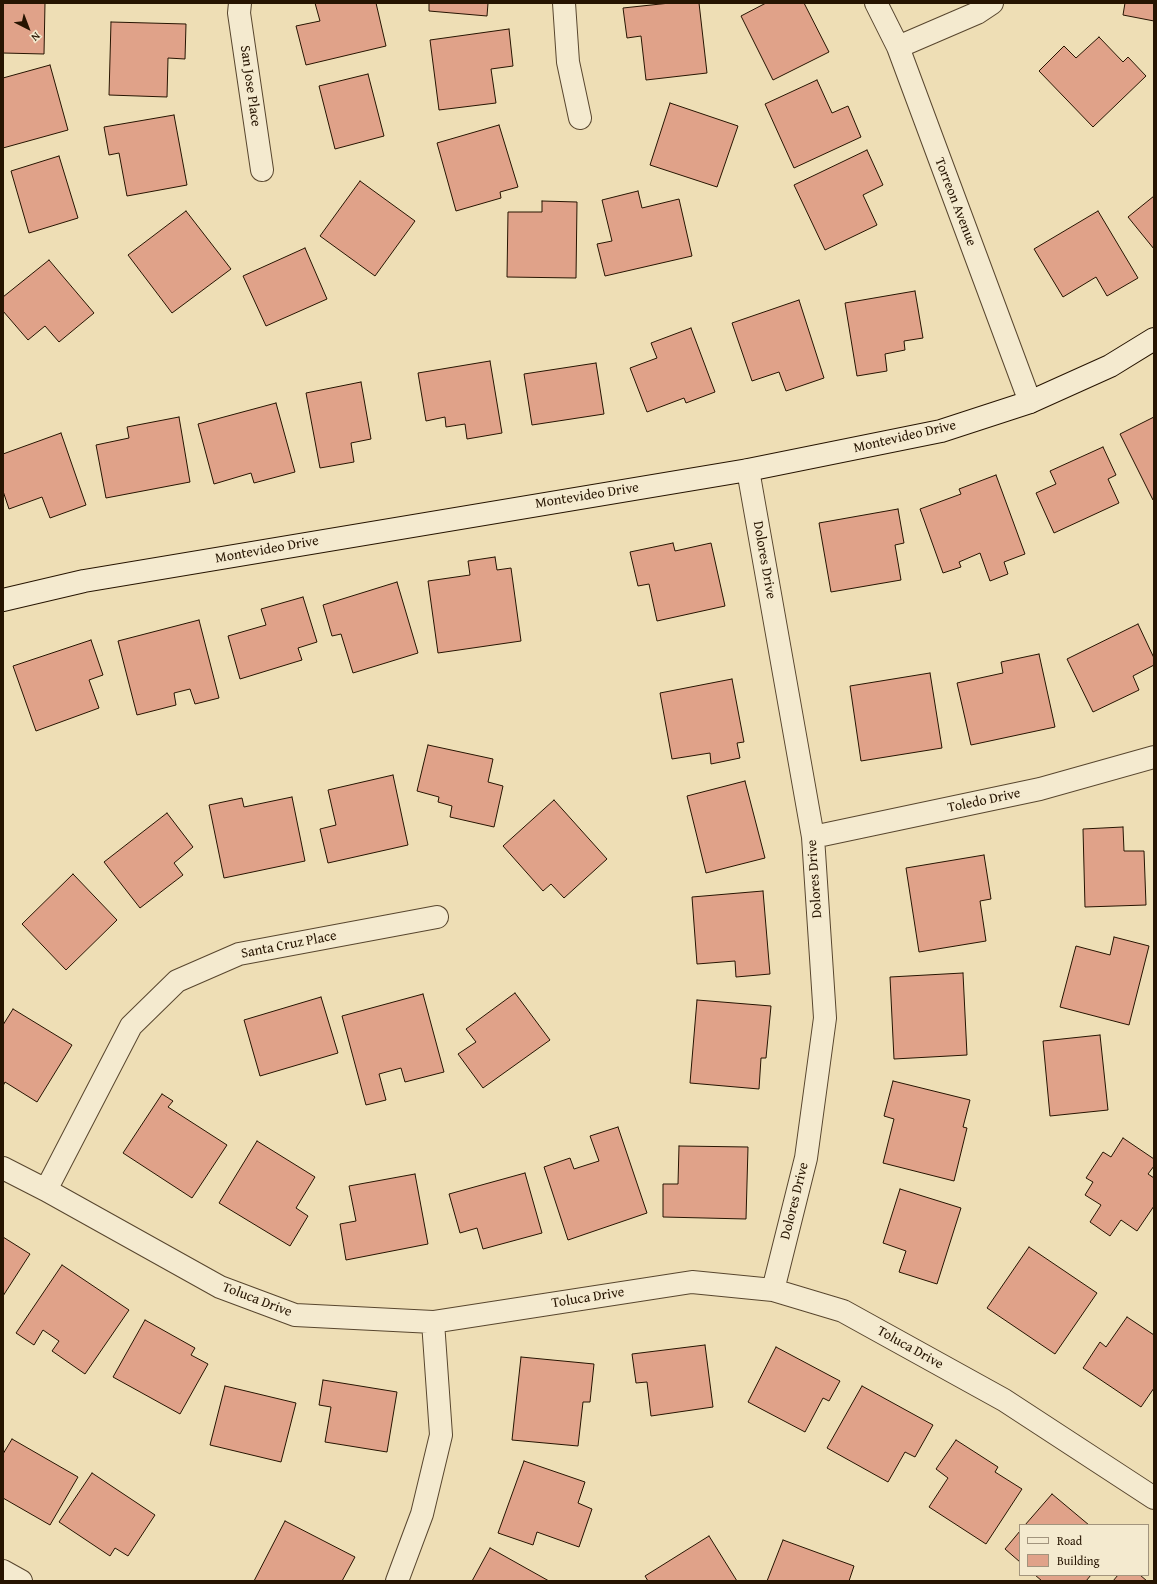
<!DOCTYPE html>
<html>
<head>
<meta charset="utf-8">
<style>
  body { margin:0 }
  #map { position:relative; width:1157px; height:1584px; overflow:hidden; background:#eedeb5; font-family:"Gentium Book Plus",serif }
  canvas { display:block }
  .frame { position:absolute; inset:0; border:4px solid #261401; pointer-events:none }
  .legend { position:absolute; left:1019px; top:1524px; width:130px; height:52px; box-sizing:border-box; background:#f4eacf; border:1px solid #a2947d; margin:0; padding:5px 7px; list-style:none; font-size:12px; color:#261401 }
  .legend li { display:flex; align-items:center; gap:8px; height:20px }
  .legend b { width:20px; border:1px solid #a2947d }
  .north { position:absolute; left:8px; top:8px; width:40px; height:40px; -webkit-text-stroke:3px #f4eacf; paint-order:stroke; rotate:138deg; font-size:11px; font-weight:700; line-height:16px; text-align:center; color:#261401 }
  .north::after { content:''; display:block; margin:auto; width:14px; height:18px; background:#261401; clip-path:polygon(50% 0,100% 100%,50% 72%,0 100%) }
</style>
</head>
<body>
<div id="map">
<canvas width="1157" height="1584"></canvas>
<div class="frame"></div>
<ul class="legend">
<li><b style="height:5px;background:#f4eacf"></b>Road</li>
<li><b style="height:11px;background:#e0a289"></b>Building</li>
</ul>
<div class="north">N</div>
</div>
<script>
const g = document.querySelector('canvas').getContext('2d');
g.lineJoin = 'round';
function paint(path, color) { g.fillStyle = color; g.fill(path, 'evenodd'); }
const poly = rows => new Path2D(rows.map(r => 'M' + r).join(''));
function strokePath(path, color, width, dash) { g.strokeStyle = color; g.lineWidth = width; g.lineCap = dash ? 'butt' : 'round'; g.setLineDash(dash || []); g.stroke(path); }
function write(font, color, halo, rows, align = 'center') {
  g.font = font + ' "Gentium Book Plus",serif'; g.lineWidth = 3; g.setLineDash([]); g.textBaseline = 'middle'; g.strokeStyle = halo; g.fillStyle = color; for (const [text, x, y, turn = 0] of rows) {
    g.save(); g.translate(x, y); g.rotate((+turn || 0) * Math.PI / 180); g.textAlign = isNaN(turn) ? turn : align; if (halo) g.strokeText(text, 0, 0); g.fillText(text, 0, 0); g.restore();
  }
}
const building = poly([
  [3,3,45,3,44,54,3,53,3,3],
  [315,3,376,3,386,46,306,65,296,26,320,21,315,3],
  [429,3,488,3,487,16,429,11,429,3],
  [670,3,699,3,707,73,646,80,641,36,627,38,623,8,670,3],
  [766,3,804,3,829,52,773,80,741,16,766,3],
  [1125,3,1154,3,1154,21,1123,15,1125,3],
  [111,22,186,24,185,59,168,58,167,97,109,95,111,22],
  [509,29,513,66,491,69,496,103,439,110,430,40,509,29],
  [1099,37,1123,62,1128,57,1146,76,1093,127,1039,71,1064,46,1076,58,1099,37],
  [50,65,68,130,3,148,3,78,50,65],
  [368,74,384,136,335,149,319,86,368,74],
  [817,80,832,113,848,106,861,137,794,168,765,104,817,80],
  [670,103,738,126,717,187,650,165,670,103],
  [174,115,187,185,127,196,119,153,109,155,104,127,174,115],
  [499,125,518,187,500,192,501,198,456,211,437,143,499,125],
  [867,150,883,185,863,195,877,225,825,250,794,185,867,150],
  [59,156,78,218,29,233,11,171,59,156],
  [360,181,415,221,375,276,320,236,360,181],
  [638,191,642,208,679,199,692,256,605,276,597,244,612,241,602,200,638,191],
  [1154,196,1154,249,1128,217,1154,196],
  [542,201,577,202,576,278,507,277,508,212,542,212,542,201],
  [186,211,231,269,172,313,128,255,186,211],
  [1098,211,1138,278,1107,296,1096,277,1063,297,1034,249,1098,211],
  [305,248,327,299,266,326,243,276,305,248],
  [49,260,94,313,59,342,45,326,28,340,3,311,3,297,49,260],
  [915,291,923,338,904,341,905,350,885,354,887,371,857,376,845,303,915,291],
  [799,300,824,378,786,391,779,372,752,381,732,323,799,300],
  [691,328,715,392,686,403,684,398,647,412,630,368,657,358,651,343,691,328],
  [490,361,502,433,467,439,465,424,446,427,445,417,426,421,418,373,490,361],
  [596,363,604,414,532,425,524,374,596,363],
  [361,382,371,439,351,443,354,462,320,468,306,393,361,382],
  [276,403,295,472,254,483,251,473,214,484,198,424,276,403],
  [179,417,190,482,106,498,96,445,129,438,127,427,179,417],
  [1154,417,1154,499,1153,500,1120,434,1154,417],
  [61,433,86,505,50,518,42,497,9,509,3,491,3,454,61,433],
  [1103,447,1116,475,1108,479,1119,503,1054,533,1036,493,1056,484,1050,471,1103,447],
  [996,475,1025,554,1004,562,1008,574,990,581,980,553,959,562,961,567,943,573,920,509,961,494,959,489,996,475],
  [898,509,904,543,895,545,901,580,831,592,819,523,898,509],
  [673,543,675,551,711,543,725,606,657,621,649,584,638,586,630,552,673,543],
  [495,557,497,570,511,568,521,641,438,653,428,581,470,575,468,561,495,557],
  [397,582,418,653,353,673,341,634,332,636,323,605,397,582],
  [303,597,317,642,298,648,302,660,240,679,228,636,266,625,261,609,303,597],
  [199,620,219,698,195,704,190,689,174,693,176,705,137,715,118,641,199,620],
  [1138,624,1154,658,1154,665,1133,676,1139,690,1093,712,1067,659,1138,624],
  [91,640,103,675,89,680,99,708,36,731,13,666,91,640],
  [1039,654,1055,727,971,745,957,683,1003,673,1001,662,1039,654],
  [930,673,942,748,861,761,850,686,930,673],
  [732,679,744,742,737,743,740,758,711,764,710,753,672,759,660,693,732,679],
  [428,745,493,759,488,782,503,786,494,827,450,817,452,806,438,802,439,797,417,791,428,745],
  [393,775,408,845,328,863,320,829,336,825,328,790,393,775],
  [745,781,765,858,706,873,687,796,745,781],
  [292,797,305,861,224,878,209,805,242,798,244,807,292,797],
  [554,800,607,859,564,898,551,884,543,891,503,846,554,800],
  [167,813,193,847,174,863,183,875,140,908,104,862,167,813],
  [1123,827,1124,851,1144,851,1146,905,1085,907,1083,829,1123,827],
  [984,855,991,899,980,901,986,941,919,952,906,868,984,855],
  [73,874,117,920,66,970,22,924,73,874],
  [763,891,770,974,736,977,735,961,697,964,692,897,763,891],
  [1114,937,1149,946,1129,1025,1060,1007,1076,946,1110,955,1114,937],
  [963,973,967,1055,894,1059,890,977,963,973],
  [515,993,550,1040,483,1088,458,1054,476,1042,466,1029,515,993],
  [423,994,444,1072,405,1082,401,1068,379,1074,386,1100,366,1105,342,1016,423,994],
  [321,997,338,1053,260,1076,244,1020,321,997],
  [697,1000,771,1006,766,1058,761,1058,759,1089,690,1083,697,1000],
  [13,1009,72,1045,37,1102,5,1082,3,1086,3,1025,13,1009],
  [1100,1035,1108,1110,1050,1116,1043,1041,1100,1035],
  [893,1081,970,1100,963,1127,967,1128,954,1181,883,1163,894,1119,884,1116,893,1081],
  [162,1094,173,1101,168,1107,227,1145,192,1198,123,1153,162,1094],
  [618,1127,647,1213,568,1240,544,1167,570,1158,574,1169,599,1161,590,1136,618,1127],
  [1123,1138,1154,1159,1154,1166,1148,1174,1154,1178,1154,1206,1137,1231,1121,1220,1110,1236,1090,1222,1101,1205,1085,1195,1093,1182,1086,1178,1103,1152,1111,1157,1123,1138],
  [257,1141,315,1177,296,1208,308,1216,290,1246,219,1203,257,1141],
  [679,1146,748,1147,746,1219,663,1217,663,1184,678,1184,679,1146],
  [525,1173,542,1233,483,1249,477,1228,460,1233,449,1194,525,1173],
  [415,1174,428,1244,346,1260,340,1224,356,1221,349,1186,415,1174],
  [900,1189,961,1208,937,1284,899,1272,906,1251,883,1243,900,1189],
  [3,1237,30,1254,3,1296,3,1237],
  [1029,1247,1097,1293,1055,1354,987,1308,1029,1247],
  [62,1265,129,1310,85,1374,52,1351,59,1341,43,1330,34,1345,16,1333,62,1265],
  [1127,1317,1154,1335,1154,1388,1141,1407,1083,1368,1100,1342,1106,1347,1127,1317],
  [145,1320,195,1348,191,1355,208,1364,180,1414,113,1377,145,1320],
  [705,1345,713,1407,651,1416,647,1382,636,1383,632,1354,705,1345],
  [776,1347,840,1381,829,1401,823,1398,805,1432,748,1402,776,1347],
  [521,1357,594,1364,590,1402,583,1402,578,1446,512,1440,521,1357],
  [323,1380,397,1392,387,1452,325,1442,331,1407,319,1405,323,1380],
  [225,1386,296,1403,281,1462,210,1445,225,1386],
  [862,1386,933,1425,915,1457,905,1452,888,1482,827,1448,862,1386],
  [12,1439,78,1477,50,1525,3,1498,3,1454,12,1439],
  [956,1440,998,1467,995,1472,1022,1489,986,1544,929,1507,948,1478,936,1469,956,1440],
  [524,1461,585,1482,578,1503,592,1509,579,1547,537,1532,533,1545,498,1533,524,1461],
  [92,1473,155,1515,128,1556,115,1548,110,1556,59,1522,92,1473],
  [1052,1494,1089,1525,1025,1525,1052,1494],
  [285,1521,355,1557,342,1581,254,1581,285,1521],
  [1020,1531,1020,1562,1005,1549,1020,1531],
  [709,1536,737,1581,648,1581,645,1576,709,1536],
  [783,1540,854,1566,849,1581,767,1581,783,1540],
  [490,1548,549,1581,472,1581,490,1548],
  [1035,1575,1091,1575,1086,1581,1042,1581,1035,1575],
  [1118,1575,1140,1575,1147,1581,1113,1581,1118,1575]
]);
paint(building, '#e0a289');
strokePath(building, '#261401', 1);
const street = poly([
  [240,3,239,13,262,170],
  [564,3,568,62,580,118],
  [876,3,898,47,1030,402],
  [898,47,977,13,992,3],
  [748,470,813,837,825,1018,806,1158,773,1290],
  [813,837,1040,789,1154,757],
  [3,1168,46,1190,220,1287,295,1315,433,1322,692,1282,773,1290,843,1311,1004,1400,1154,1498],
  [46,1190,131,1026,177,981,239,954,437,917],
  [3,1571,21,1581],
  [397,1581,422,1514,441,1435,433,1322]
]);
const secondary = poly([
  [3,600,84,581,748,470,941,431,1030,402,1110,366,1154,339]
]);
strokePath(street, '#58462e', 24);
strokePath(secondary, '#261401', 24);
strokePath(street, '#f4eacf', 22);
strokePath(secondary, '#f4eacf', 22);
write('14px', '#261401', '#f4eacf', [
  ["San Jose Place",250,86,82],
  ["Torreon Avenue",955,202,69],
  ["Montevideo Drive",905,437,-13],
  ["Montevideo Drive",587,496,-9],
  ["Montevideo Drive",267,550,-10],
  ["Dolores Drive",764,560,80],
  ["Toledo Drive",984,801,-12],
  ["Dolores Drive",815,879,-94],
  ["Santa Cruz Place",289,945,-11],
  ["Dolores Drive",795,1201,-76],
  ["Toluca Drive",588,1298,-9],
  ["Toluca Drive",257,1300,21],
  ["Toluca Drive",910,1348,29]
]);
</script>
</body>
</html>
